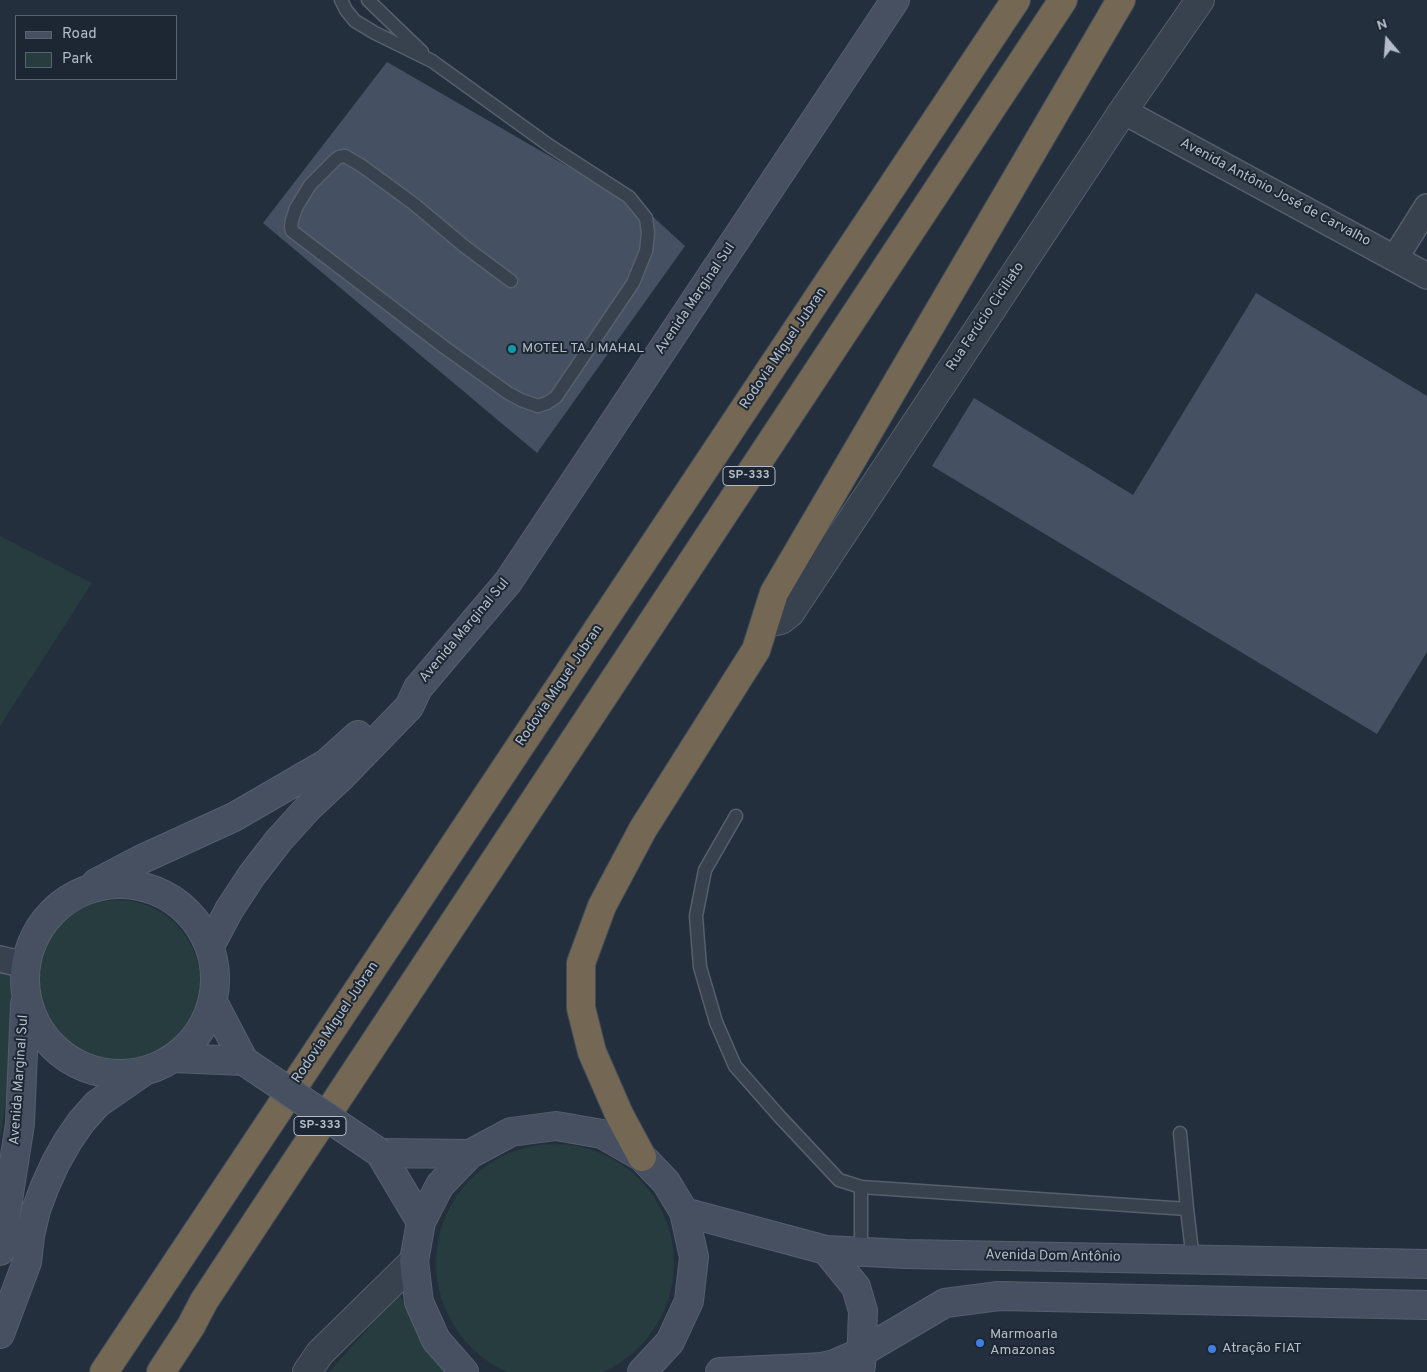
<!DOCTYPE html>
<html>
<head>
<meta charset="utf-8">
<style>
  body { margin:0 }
  #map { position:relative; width:1427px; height:1372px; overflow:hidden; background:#242f3e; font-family:Overpass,sans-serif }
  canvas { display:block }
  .legend { position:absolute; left:15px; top:15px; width:162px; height:65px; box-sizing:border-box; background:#1d2633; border:1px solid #59626f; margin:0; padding:6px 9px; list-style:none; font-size:15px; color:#b4bcc9 }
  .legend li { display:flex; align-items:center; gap:10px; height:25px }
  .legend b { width:25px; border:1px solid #59626f }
  .north { position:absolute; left:1362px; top:15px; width:50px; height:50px; -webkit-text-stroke:4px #1d2633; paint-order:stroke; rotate:342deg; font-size:14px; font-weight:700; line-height:20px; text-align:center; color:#b4bcc9 }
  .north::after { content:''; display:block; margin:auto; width:18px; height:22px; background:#b4bcc9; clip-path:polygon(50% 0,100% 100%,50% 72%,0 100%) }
</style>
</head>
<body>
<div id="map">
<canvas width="1427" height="1372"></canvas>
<ul class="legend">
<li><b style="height:6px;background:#465061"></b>Road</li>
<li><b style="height:14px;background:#263c3f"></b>Park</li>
</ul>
<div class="north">N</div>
</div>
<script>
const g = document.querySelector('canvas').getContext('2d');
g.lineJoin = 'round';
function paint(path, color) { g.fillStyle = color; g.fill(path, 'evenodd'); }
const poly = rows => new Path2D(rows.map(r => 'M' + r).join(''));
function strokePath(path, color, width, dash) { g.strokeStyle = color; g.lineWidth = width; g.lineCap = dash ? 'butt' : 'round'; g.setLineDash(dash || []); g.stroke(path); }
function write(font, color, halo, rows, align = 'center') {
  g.font = font + ' Overpass,sans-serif'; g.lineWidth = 4; g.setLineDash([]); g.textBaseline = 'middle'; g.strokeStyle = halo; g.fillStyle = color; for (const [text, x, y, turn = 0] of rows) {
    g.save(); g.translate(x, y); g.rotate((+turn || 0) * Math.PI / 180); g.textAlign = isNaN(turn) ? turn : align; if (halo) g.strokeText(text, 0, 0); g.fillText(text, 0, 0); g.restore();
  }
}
paint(poly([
  [0,536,92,583,0,726],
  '36 982a82 82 0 1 1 164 0a82 82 0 1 1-164 0Z',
  [25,965,0,1141,0,970],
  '436 1263a119 119 0 1 1 238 0a119 119 0 1 1-238 0Z',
  [399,1294,449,1372,329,1372]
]), '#263c3f');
paint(poly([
  [387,62,650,214,685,246,537,453,263,223],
  [1256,293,1427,396,1427,652,1377,734,932,466,974,398,1133,495]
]), '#455162');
const service = poly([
  [341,0,346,10,355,21,375,33,432,61,550,146,629,197,646,218,648,233,646,251,633,283,556,397,547,403,538,406,521,400,508,393,444,347,292,231,291,226,292,220,296,208,310,185,335,160,339,157,345,156,362,166,414,204,464,246,511,281],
  [368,0,422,52],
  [736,816,705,870,696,916,700,967,716,1022,735,1066,780,1117,839,1180,861,1187,1187,1209],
  [1180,1133,1187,1209,1193,1260],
  [861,1187,861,1252]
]);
const minor = poly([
  [1123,111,1427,276],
  [1395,258,1427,207],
  [0,959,25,965]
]);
const tertiary = poly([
  [765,623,781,620,790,613,1123,111,1200,0],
  [307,1372,320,1353,414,1261]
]);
const secondary = poly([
  [96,883,140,860,234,817,327,763,358,735],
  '25 979a95 95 0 1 1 190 0a95 95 0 1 1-190 0Z',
  [210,946,229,910,252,875,279,840,309,807,342,776,409,707,418,688,508,582,895,0],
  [213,1002,244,1061],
  [173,1058,244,1061],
  [380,1153,470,1154],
  [380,1153,421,1222],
  [684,1212,826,1250,905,1254,1427,1264],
  [826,1250,856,1287,863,1311,861,1366],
  [0,1251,20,1124,25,1004],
  [0,1334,27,1262,30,1236,36,1210,45,1186,56,1162,68,1141,81,1122,97,1104,143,1072],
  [464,1372,436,1340,419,1302,414,1261,421,1222,440,1185,470,1154,511,1132,556,1126,602,1134,642,1157,666,1182,684,1212,694,1257,689,1301,670,1342,642,1372],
  [720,1372,805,1368,821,1367,834,1364,862,1352,945,1303,999,1296,1427,1305]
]);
const motorway = poly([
  [642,1157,619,1114,592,1052,581,1008,581,963,602,906,643,829,756,650,774,593,1121,0],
  [104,1372,1016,0],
  [161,1372,191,1326,204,1301,1063,0]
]);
strokePath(service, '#565f6c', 15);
strokePath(minor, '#565f6c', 28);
strokePath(tertiary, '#565f6c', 30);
strokePath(secondary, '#565f6c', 30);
strokePath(motorway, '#434c59', 30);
strokePath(service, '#38414e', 12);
strokePath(minor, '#38414e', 25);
strokePath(tertiary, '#38414e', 28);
strokePath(secondary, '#465061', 28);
strokePath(motorway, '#746855', 28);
const secondaryBridge = poly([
  [244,1061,380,1153]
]);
strokePath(secondaryBridge, '#565f6c', 30, []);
strokePath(secondaryBridge, '#465061', 28);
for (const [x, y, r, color] of [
  [512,349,5,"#0f9aa8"],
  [980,1343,5,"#3f7fe0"],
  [1212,1349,5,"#3f7fe0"]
]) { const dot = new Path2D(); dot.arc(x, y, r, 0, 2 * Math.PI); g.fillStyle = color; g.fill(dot); strokePath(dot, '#1d2633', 2); }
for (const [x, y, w] of [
  [749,476,52],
  [320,1126,52]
]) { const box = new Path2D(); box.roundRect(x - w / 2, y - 9.5, w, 19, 4); g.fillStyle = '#1d2633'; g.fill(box); strokePath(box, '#b4bcc9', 1); }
write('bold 12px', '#b4bcc9', null, [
  ["SP-333",749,476],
  ["SP-333",320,1126]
]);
write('14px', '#b4bcc9', '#1d2633', [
  ["Avenida Antônio José de Carvalho",1275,193,28],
  ["Avenida Marginal Sul",696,299,-56],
  ["Rua Ferúcio Ciciliato",986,317,-56],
  ["Rodovia Miguel Jubran",784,349,-56],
  ["Avenida Marginal Sul",465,631,-50],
  ["Rodovia Miguel Jubran",560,686,-56],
  ["Rodovia Miguel Jubran",336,1023,-56],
  ["Avenida Marginal Sul",20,1080,-86],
  ["Avenida Dom Antônio",1053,1257,1]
]);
write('14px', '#b4bcc9', '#1d2633', [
  ["MOTEL TAJ MAHAL",522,349],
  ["Marmoaria",990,1335],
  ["Amazonas",990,1351],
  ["Atração FIAT",1222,1349]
], 'left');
</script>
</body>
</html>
